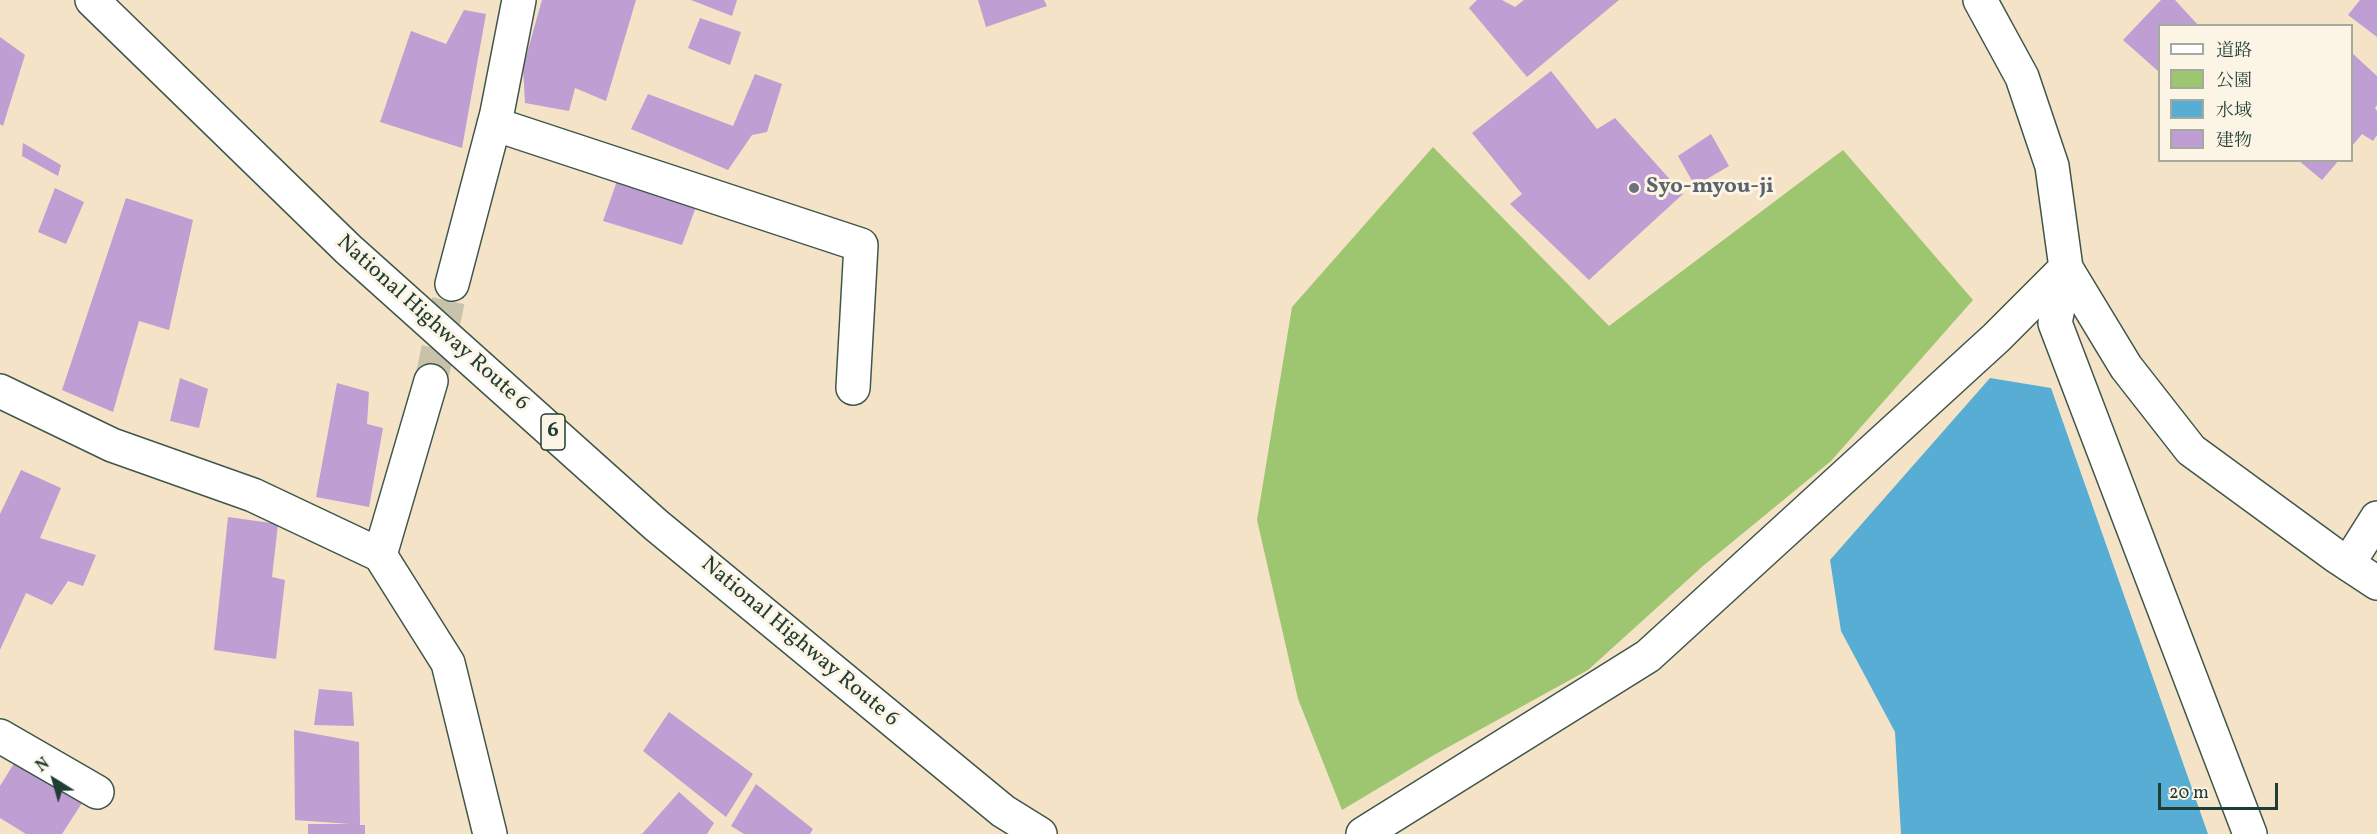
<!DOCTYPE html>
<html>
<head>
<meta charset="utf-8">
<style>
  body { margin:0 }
  #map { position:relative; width:2377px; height:834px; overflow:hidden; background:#f4e3c7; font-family:Vollkorn,"Noto Serif JP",serif }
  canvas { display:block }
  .legend { position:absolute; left:2158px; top:24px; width:195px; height:138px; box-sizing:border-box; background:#fcf5e5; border:2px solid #a4ab9e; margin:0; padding:8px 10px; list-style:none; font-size:18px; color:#1f3d34 }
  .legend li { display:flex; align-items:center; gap:12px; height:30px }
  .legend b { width:30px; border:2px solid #a4ab9e }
  .north { position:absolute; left:24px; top:750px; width:60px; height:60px; -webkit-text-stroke:4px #fcf5e5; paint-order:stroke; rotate:323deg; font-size:16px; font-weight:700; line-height:24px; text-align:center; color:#1f3d34 }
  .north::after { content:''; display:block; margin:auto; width:21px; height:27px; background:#1f3d34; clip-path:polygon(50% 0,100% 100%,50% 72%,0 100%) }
  .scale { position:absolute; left:2158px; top:783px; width:120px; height:27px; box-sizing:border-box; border:3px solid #1f3d34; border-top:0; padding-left:8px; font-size:18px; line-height:21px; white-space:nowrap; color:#1f3d34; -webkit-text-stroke:4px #fcf5e5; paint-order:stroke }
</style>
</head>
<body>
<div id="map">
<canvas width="2377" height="834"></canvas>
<ul class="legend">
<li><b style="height:8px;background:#fff"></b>道路</li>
<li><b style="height:16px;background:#9ec671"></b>公園</li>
<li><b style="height:16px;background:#57add4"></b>水域</li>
<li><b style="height:16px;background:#be9ed3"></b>建物</li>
</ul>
<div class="north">N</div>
<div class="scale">20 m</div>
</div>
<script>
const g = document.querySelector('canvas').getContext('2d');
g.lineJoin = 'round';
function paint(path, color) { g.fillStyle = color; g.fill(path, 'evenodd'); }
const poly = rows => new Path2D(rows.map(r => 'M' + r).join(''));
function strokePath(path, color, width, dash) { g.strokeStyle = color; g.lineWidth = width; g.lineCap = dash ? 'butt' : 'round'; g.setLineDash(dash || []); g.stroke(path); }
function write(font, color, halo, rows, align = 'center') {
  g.font = font + ' Vollkorn,serif'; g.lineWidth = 6; g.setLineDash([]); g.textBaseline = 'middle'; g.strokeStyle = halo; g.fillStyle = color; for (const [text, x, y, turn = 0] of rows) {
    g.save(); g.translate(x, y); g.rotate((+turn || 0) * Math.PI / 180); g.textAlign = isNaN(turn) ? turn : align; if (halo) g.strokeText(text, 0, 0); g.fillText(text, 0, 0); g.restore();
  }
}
paint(poly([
  [1433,147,1609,326,1843,150,1973,300,1831,461,1703,566,1588,670,1434,755,1342,810,1298,699,1257,520,1292,307]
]), '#9ec671');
paint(poly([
  [1990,378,2051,388,2208,834,1901,834,1895,732,1841,631,1830,560]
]), '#57add4');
paint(poly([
  [542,0,636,0,606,101,575,88,569,111,525,103,523,67],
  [691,0,737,0,732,16],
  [978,0,1044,0,1047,6,986,27],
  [1477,0,1502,0,1515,7,1524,0,1619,0,1527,77,1469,8],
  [2161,0,2175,0,2199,26,2160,26,2158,71,2123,40],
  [2360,0,2377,0,2377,37,2348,15],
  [464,10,486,14,462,148,380,122,411,31,446,44],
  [700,18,741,32,730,65,688,48],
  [0,37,25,55,3,126,0,124],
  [2352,53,2377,76,2377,105,2375,108,2377,111,2377,135,2373,141,2362,134,2352,146],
  [1551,71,1597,129,1615,118,1683,194,1589,280,1510,204,1522,194,1472,133],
  [755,74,782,84,767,132,752,135,728,170,631,129,648,94,733,126],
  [1711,134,1729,166,1695,186,1678,156],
  [23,143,61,165,58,176,22,156],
  [2298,160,2339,160,2322,180],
  [618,178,697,204,682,245,603,221],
  [55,188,84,202,66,244,38,232],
  [126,198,193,220,169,330,139,321,113,412,62,390],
  [180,378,208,389,199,428,170,421],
  [337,383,369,392,367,424,383,428,369,507,316,497],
  [21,470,61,488,40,538,96,555,83,586,68,581,52,605,26,593,0,650,0,514],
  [228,517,278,524,272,577,285,580,276,659,214,650],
  [319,689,352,692,354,726,314,725],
  [669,712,753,774,726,817,643,751],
  [294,730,359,742,360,825,365,825,365,834,308,834,308,824,350,824,295,820],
  [18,757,84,800,62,834,26,834,0,818,0,786],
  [756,784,813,829,810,834,744,834,731,826],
  [679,792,714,823,707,834,642,834]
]), '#be9ed3');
strokePath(poly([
  [431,381,452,284]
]), '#c9c2aa', 33, [33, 16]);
const minor = poly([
  [1980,0,2022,77,2052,166,2066,268,2055,323,2250,834],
  [494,124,861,245,853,388],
  [2066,268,2126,367,2191,450,2336,556,2377,583],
  [452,284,497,113,519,0],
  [0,391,112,445,253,495,380,555,448,663,490,834],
  [380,555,431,381],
  [2348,564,2377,518],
  [0,736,97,792],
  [1363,834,1648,656,1996,338,2066,268]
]);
const trunk = poly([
  [92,0,348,249,656,525,1003,811,1040,834]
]);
strokePath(minor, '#3f564a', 36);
strokePath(trunk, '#3f564a', 36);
strokePath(minor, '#fff', 33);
strokePath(trunk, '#fff', 33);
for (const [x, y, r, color] of [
  [1634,188,6,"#6b7280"]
]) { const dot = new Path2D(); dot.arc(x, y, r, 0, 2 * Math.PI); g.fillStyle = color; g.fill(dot); strokePath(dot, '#fcf5e5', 2); }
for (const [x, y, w] of [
  [553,432,24]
]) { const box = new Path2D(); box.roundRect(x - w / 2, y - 18, w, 36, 4.5); g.fillStyle = '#fcf5e5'; g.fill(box); strokePath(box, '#1f3d34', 1.5); }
write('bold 21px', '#1f3d34', null, [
  ["6",553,432]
]);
write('bold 22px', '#5b616d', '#fcf5e5', [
  ["Syo-myou-ji",1646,188]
], 'left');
write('22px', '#1f3d34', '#fcf5e5', [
  ["National Highway Route 6",432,324,42],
  ["National Highway Route 6",799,643,40]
]);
</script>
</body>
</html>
